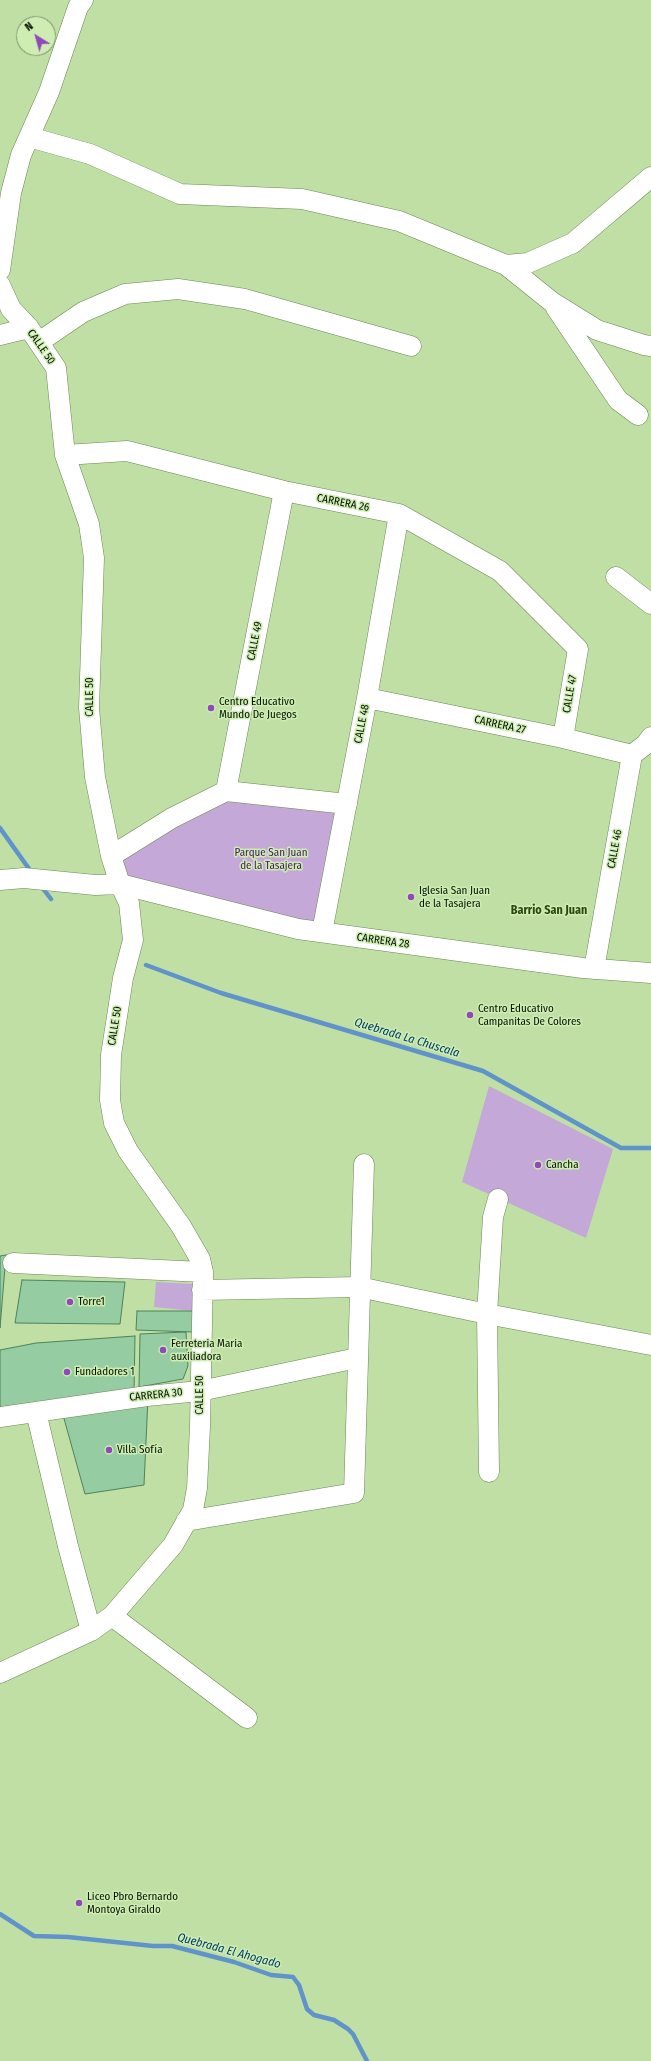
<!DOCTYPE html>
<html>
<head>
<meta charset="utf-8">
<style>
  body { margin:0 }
  #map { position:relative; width:651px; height:2061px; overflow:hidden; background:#c0dfa5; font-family:"Fira Sans Condensed",sans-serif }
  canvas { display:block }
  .north { position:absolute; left:16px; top:16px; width:40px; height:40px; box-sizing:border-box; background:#cdedb2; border:1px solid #7d956b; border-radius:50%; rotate:323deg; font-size:11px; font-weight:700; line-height:16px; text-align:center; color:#061000 }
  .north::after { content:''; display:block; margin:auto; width:14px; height:18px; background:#9148bb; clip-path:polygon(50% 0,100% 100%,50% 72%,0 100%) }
</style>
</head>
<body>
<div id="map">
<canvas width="651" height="2061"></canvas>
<div class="north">N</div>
</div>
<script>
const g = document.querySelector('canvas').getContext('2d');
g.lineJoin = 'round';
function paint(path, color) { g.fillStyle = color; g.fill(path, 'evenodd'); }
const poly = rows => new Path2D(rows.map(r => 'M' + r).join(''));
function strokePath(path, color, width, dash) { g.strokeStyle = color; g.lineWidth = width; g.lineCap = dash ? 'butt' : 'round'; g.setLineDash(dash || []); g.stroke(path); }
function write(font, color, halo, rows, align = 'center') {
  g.font = font + ' "Fira Sans Condensed",sans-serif'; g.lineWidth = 3; g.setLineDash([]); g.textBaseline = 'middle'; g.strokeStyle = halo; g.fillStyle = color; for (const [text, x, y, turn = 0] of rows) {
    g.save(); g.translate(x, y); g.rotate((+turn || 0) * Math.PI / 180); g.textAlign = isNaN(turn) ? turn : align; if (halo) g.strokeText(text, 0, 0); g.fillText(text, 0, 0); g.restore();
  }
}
paint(poly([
  [226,793,345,806,321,932,126,893,120,852],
  [489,1086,613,1149,586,1238,462,1182],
  [156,1282,194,1284,193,1311,154,1307]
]), '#c4a8d8');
strokePath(poly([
  [0,828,32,873],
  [41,886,51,899],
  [146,965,221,993,483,1071,621,1148,651,1148],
  [0,1914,34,1936,68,1937,153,1946,172,1946,234,1962,271,1975,293,1977,299,1985,307,2009,314,2015,334,2020,348,2029,353,2034,367,2061]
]), '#6093c9', 4.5);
const building = poly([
  [6,1255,0,1328,0,1256,6,1255],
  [22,1280,125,1282,120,1324,15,1323,22,1280],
  [137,1311,193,1311,193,1332,136,1330,137,1311],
  [186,1332,188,1366,183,1379,139,1387,140,1334,186,1332],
  [135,1336,134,1393,0,1407,0,1350,36,1343,135,1336],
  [148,1398,144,1485,85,1494,63,1415,148,1398]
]);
paint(building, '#95cca1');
strokePath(building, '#4d825a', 1);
const minor = poly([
  [29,137,90,154,180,194,302,199,399,221,506,265,552,302,597,330,644,345,651,346],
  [506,265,528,263,573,243,651,177],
  [0,270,11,193,21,155,49,92,78,7,83,0],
  [0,285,11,309,29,328,56,368,65,455,89,524,94,558,89,708,95,777,111,856,120,884,129,903,133,940,123,978,111,1055,110,1100,114,1123,128,1151,181,1226,200,1259,203,1272,200,1427,197,1488,193,1510,173,1545,112,1616,91,1631,0,1673],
  [556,308,618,400,638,415],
  [0,335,29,328],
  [39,342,83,312,125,294,178,289,245,299,411,346],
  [65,455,127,451,284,491,399,514,500,571,578,649,563,738],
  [616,577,651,604],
  [367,698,563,738,632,755],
  [226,791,284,491],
  [111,856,172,818,226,791,347,804],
  [0,880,24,878,95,885,120,884,298,929,583,968,651,973],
  [322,932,367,698,399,514],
  [594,969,632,755,646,744,651,737],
  [13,1263,203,1272],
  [202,1290,359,1287,487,1314,651,1345],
  [36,1412,68,1546,91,1631],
  [0,1417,147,1396,200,1391,357,1358],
  [489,1472,487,1314,493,1217,498,1199],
  [186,1521,354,1493,364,1164],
  [112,1616,247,1718]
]);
strokePath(minor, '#6b8751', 21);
strokePath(minor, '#fff', 20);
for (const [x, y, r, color] of [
  [211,708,4,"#9148bb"],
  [411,897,4,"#9148bb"],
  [470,1015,4,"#9148bb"],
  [538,1165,4,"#9148bb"],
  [70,1302,4,"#9148bb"],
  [163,1350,4,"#9148bb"],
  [67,1372,4,"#9148bb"],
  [109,1450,4,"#9148bb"],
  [79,1903,4,"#9148bb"]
]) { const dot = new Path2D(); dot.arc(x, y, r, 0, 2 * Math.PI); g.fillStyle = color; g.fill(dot); strokePath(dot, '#cdedb2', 1.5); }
write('11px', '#061000', '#cdedb2', [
  ["CALLE 50",41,347,55],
  ["CARRERA 26",343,503,11],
  ["CALLE 49",255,641,-79],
  ["CALLE 47",570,694,-80],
  ["CALLE 50",90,697,-90],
  ["CALLE 48",362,724,-79],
  ["CARRERA 27",500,725,12],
  ["CALLE 46",615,849,-80],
  ["CARRERA 28",383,941,8],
  ["CALLE 50",115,1026,-81],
  ["CARRERA 30",156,1395,-6],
  ["CALLE 50",200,1395,-90]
]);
write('11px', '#061000', '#cdedb2', [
  ["Centro Educativo",219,702],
  ["Mundo De Juegos",219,715],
  ["Iglesia San Juan",419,891],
  ["de la Tasajera",419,904],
  ["Centro Educativo",478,1009],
  ["Campanitas De Colores",478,1022],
  ["Cancha",546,1165],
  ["Torre1",78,1302],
  ["Ferreteria Maria",171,1344],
  ["auxiliadora",171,1357],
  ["Fundadores 1",75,1372],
  ["Villa Sofía",117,1450],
  ["Liceo Pbro Bernardo",87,1897],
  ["Montoya Giraldo",87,1910]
], 'left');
write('11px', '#471661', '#cdedb2', [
  ["Parque San Juan",271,853],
  ["de la Tasajera",271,866]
]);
write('bold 12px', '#2e4712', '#cdedb2', [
  ["Barrio San Juan",549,911]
]);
write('italic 12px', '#003b6d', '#cdedb2', [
  ["Quebrada La Chuscala",407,1038,17],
  ["Quebrada El Ahogado",229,1951,15]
]);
</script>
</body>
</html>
